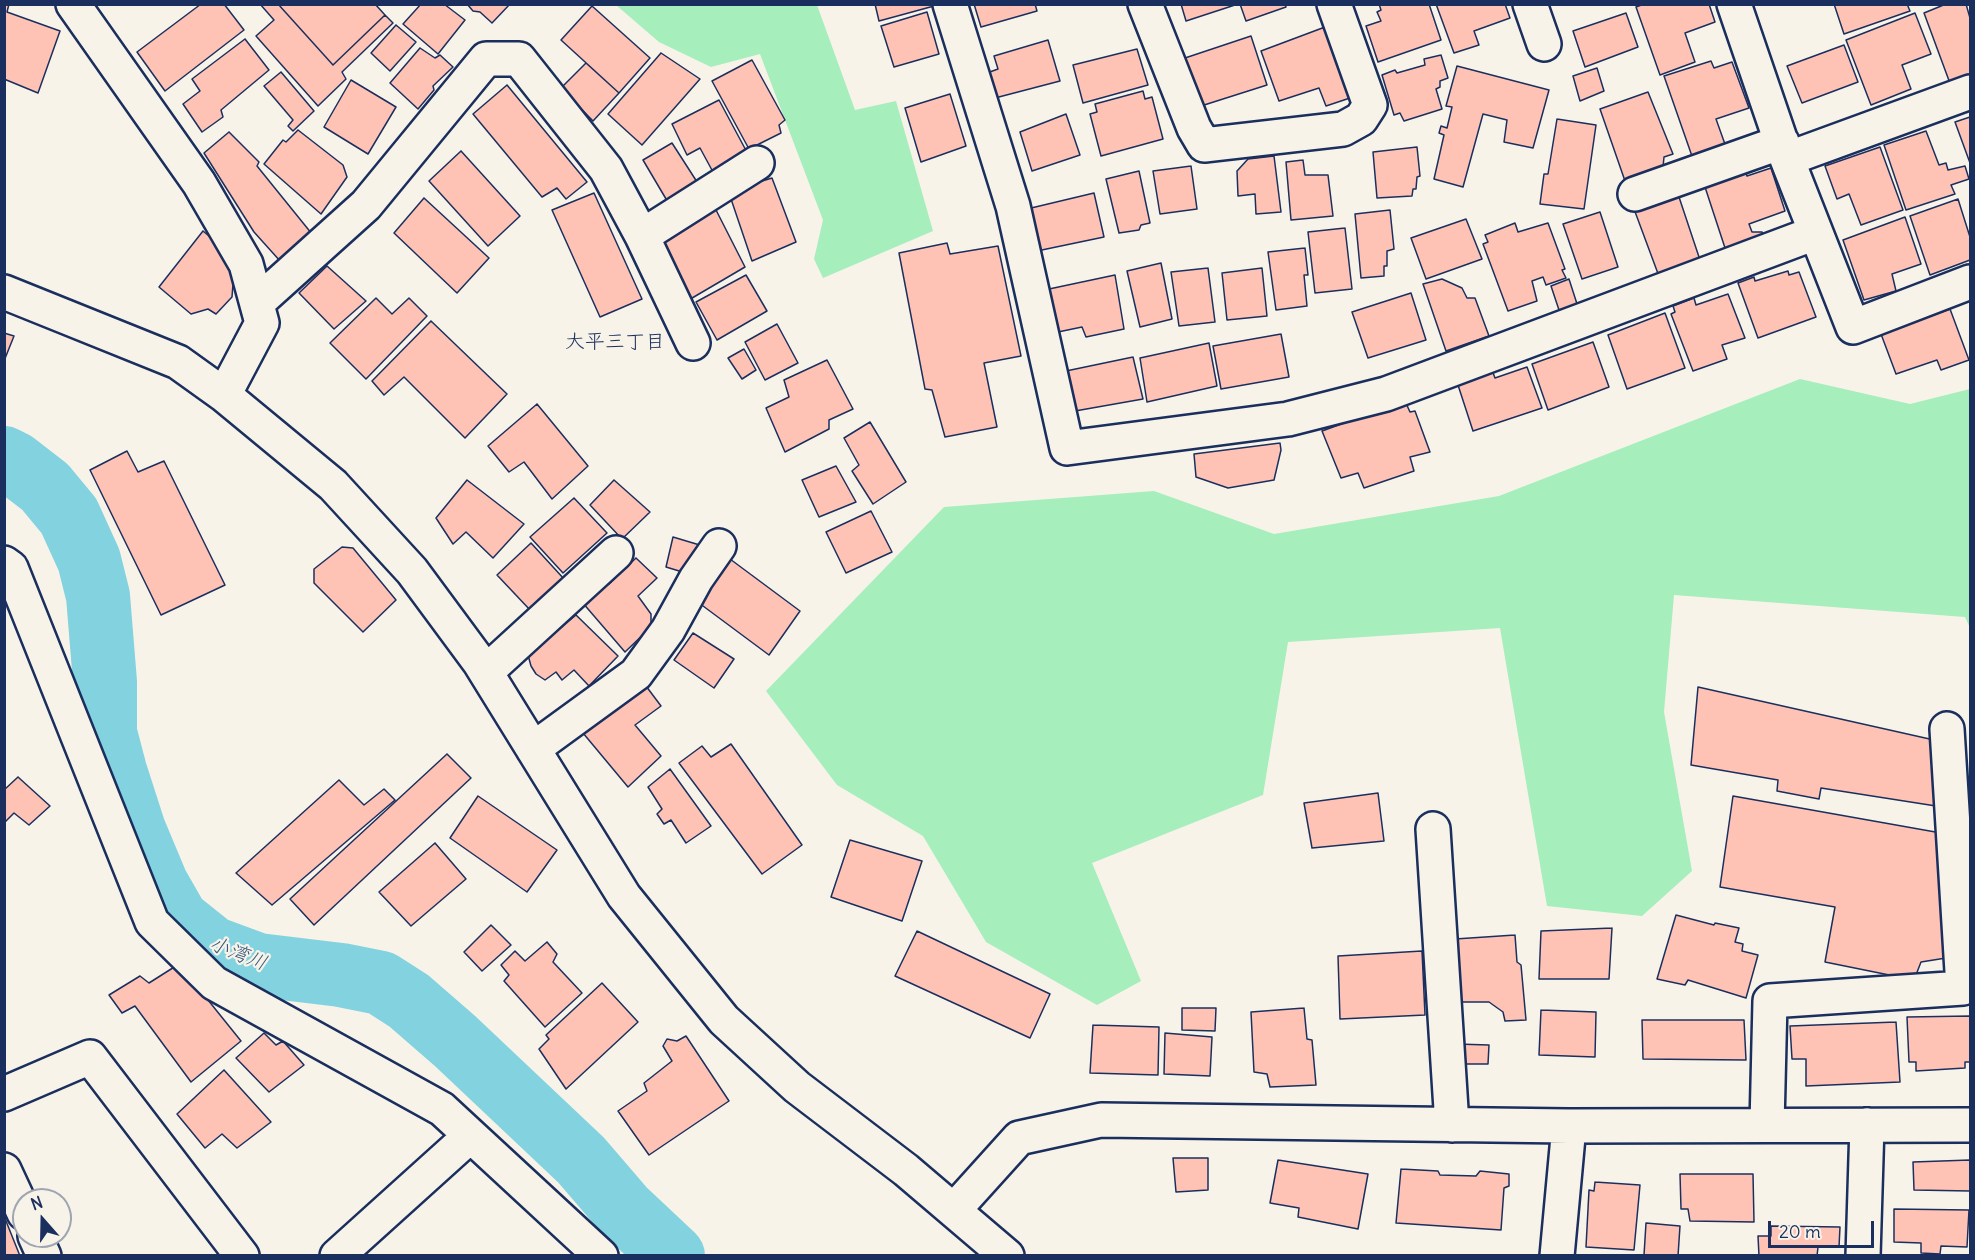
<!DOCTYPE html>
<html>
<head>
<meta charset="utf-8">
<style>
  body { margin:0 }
  #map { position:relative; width:1975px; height:1260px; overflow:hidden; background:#f7f3e8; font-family:Delius,sans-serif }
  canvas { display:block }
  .frame { position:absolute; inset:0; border:6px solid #1b2f5e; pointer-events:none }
  .north { position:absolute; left:12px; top:1188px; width:60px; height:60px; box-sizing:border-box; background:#f7f3e8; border:2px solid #9fa5b1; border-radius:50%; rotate:340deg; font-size:16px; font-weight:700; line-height:24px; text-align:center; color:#1b2f5e }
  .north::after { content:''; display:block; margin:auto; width:21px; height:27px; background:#1b2f5e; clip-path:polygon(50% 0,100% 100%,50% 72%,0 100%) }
  .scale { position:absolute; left:1768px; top:1221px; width:106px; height:27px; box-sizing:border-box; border:3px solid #1b2f5e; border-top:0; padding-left:8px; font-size:18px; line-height:21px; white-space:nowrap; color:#1b2f5e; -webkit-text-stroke:4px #f7f3e8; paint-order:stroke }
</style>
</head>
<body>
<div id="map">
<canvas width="1975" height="1260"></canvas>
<div class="frame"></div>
<div class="north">N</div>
<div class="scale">20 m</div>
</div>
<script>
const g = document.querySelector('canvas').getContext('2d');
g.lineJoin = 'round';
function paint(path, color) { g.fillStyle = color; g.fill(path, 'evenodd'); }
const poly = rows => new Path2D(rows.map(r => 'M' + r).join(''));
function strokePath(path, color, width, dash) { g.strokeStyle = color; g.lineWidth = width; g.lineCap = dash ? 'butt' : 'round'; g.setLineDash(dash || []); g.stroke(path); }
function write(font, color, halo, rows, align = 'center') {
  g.font = font + ' Delius,"Klee One",sans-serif'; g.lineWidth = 4.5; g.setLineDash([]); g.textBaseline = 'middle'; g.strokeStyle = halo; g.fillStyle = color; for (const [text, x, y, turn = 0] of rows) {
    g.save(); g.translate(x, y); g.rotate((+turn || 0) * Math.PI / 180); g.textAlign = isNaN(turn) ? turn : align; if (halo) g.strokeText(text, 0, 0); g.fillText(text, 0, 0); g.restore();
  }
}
paint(poly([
  [616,5,817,5,855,110,896,101,933,231,823,278,814,259,823,220,760,54,711,67,659,42],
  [1800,379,1910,404,1970,389,1970,628,1965,617,1674,595,1664,712,1692,871,1642,916,1547,906,1500,628,1288,642,1263,795,1092,863,1141,981,1097,1005,986,942,923,836,837,785,766,691,944,507,1154,491,1274,534,1499,496]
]), '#a6eebb');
strokePath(poly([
  [4,458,14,463,45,487,69,516,89,560,98,596,105,682,105,733,115,771,134,830,157,885,177,920,212,948,258,965,341,975,381,983,409,1001,455,1041,581,1160,624,1210,673,1256]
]), '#83d2df', 64);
const building = poly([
  [4,4,9,4,7,12,60,31,38,93,4,79,4,4],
  [201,4,224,4,244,30,165,91,137,52,201,4],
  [260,4,278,4,333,65,385,15,393,23,342,72,346,79,318,106,256,36,274,20,260,4],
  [278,4,375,4,385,15,333,65,278,4],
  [421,4,444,4,465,20,438,54,403,24,421,4],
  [467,4,510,4,492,23,480,12,473,11,467,4],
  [875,4,933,4,934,6,879,21,875,4],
  [974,4,1035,4,1037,11,981,27,974,4],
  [1181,4,1235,4,1235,5,1186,21,1181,4],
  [1240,4,1285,4,1286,7,1246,21,1240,4],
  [1379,4,1429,4,1441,40,1378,62,1366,26,1381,21,1377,12,1381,10,1379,4],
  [1436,4,1505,4,1510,18,1474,31,1479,45,1454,53,1436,4],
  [1644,4,1709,4,1715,22,1685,33,1695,62,1660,75,1636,7,1644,4],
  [1834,4,1907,4,1910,11,1844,34,1834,4],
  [1946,4,1966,4,1970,18,1970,78,1951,86,1924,13,1946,4],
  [592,6,650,58,619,93,561,40,592,6],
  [927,12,939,54,894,67,881,26,927,12],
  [1626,13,1638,47,1585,67,1573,31,1626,13],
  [1915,13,1931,54,1902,65,1911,89,1871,105,1846,40,1915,13],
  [396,25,416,42,390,71,371,53,396,25],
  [1325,27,1350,98,1326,106,1319,88,1279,101,1261,51,1325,27],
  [1251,36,1267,85,1201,106,1185,58,1251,36],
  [245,39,269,70,221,110,223,117,202,132,183,104,200,91,192,79,245,39],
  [1048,40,1060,81,995,98,987,73,998,69,994,56,1048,40],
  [1844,45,1858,82,1802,103,1787,66,1844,45],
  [420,48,435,58,440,55,453,67,433,86,434,90,418,109,390,83,420,48],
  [1137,49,1148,85,1083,103,1073,65,1137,49],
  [661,53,700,79,642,145,608,114,661,53],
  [1441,55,1448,78,1440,81,1440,87,1436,89,1442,109,1404,121,1400,113,1394,115,1382,75,1395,70,1397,73,1425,65,1424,59,1441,55],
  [752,60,785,120,779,125,781,133,749,149,712,81,752,60],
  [1711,61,1714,68,1732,62,1749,108,1716,119,1726,147,1693,159,1664,76,1711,61],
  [586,63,619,93,593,121,561,88,586,63],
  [1457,66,1549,90,1533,148,1504,142,1507,120,1483,114,1463,187,1434,179,1444,135,1439,133,1441,126,1447,128,1452,107,1446,106,1457,66],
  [1597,68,1604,91,1580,101,1573,76,1597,68],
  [281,72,314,111,293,131,288,126,293,120,264,86,281,72],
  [351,80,396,107,368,154,324,127,351,80],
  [507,85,587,182,566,199,557,188,542,197,473,114,507,85],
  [1143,91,1145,99,1152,97,1163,139,1101,156,1090,114,1097,112,1095,104,1143,91],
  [1648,92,1673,154,1664,157,1663,167,1625,181,1600,109,1648,92],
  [950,94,966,146,921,162,905,108,950,94],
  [719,100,749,156,713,172,700,148,687,155,672,124,719,100],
  [1066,114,1080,155,1032,171,1020,132,1066,114],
  [1970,117,1970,163,1955,122,1970,117],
  [1557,119,1596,125,1584,209,1540,204,1544,174,1548,174,1557,119],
  [298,130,343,165,347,177,321,214,264,164,283,140,286,142,298,130],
  [1926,131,1939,165,1946,163,1948,170,1965,166,1969,179,1951,185,1955,194,1906,210,1884,145,1926,131],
  [229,132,259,162,257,166,312,234,281,262,254,232,204,153,229,132],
  [672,143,699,185,669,204,643,160,672,143],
  [1417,147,1420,176,1417,177,1416,189,1413,189,1412,196,1377,198,1373,152,1417,147],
  [1880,147,1903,210,1861,225,1849,194,1837,199,1825,166,1880,147],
  [461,151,520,216,488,246,429,181,461,151],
  [1274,156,1281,212,1256,214,1255,194,1238,196,1237,171,1248,159,1274,156],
  [1303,160,1305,175,1328,175,1333,216,1291,220,1286,162,1303,160],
  [1191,166,1197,209,1160,214,1153,171,1191,166],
  [1771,168,1785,211,1749,224,1752,232,1762,232,1764,235,1726,251,1705,187,1746,173,1747,176,1771,168],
  [1139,171,1150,223,1141,225,1139,230,1119,233,1106,179,1139,171],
  [772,178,796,242,752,261,730,196,739,188,772,178],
  [594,193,642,299,600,317,552,210,594,193],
  [1094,193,1104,237,1037,251,1027,209,1094,193],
  [1678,194,1701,263,1660,279,1634,209,1678,194],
  [424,198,489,258,457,293,394,233,424,198],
  [1958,199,1970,237,1970,260,1930,275,1910,216,1958,199],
  [715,208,745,267,687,301,657,242,715,208],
  [1390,210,1394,249,1387,251,1387,266,1384,266,1384,276,1361,278,1355,214,1390,210],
  [1600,212,1618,267,1582,279,1563,224,1600,212],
  [1905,217,1921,264,1892,274,1896,291,1864,300,1843,240,1905,217],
  [1466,219,1482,259,1426,279,1411,238,1466,219],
  [1515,223,1518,232,1548,223,1565,269,1562,270,1566,278,1546,285,1543,277,1532,281,1537,301,1508,311,1483,244,1488,242,1485,235,1515,223],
  [1345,228,1352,289,1315,293,1308,232,1345,228],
  [203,231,221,246,234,271,232,297,216,314,208,309,191,314,159,287,203,231],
  [947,243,950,254,998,246,1021,356,984,363,997,427,945,437,932,390,925,389,899,253,947,243],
  [1305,248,1308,275,1304,275,1307,306,1276,310,1268,252,1305,248],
  [1161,263,1172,319,1140,327,1127,271,1161,263],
  [327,266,366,301,334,329,299,293,327,266],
  [1208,268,1215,322,1179,326,1171,272,1208,268],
  [1262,268,1267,316,1227,320,1222,273,1262,268],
  [1788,271,1789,275,1799,272,1816,317,1758,338,1738,283,1754,277,1755,281,1788,271],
  [746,275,767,311,717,340,696,302,746,275],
  [1115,275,1124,329,1086,337,1082,327,1058,332,1049,289,1115,275],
  [1442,279,1462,288,1467,298,1475,298,1489,336,1446,351,1423,284,1442,279],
  [1569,279,1578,307,1560,313,1551,286,1569,279],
  [1411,293,1426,340,1368,358,1352,312,1411,293],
  [1728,294,1745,338,1722,345,1727,359,1693,371,1671,314,1675,312,1673,306,1694,298,1696,305,1728,294],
  [376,298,392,314,409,298,427,316,366,379,330,343,376,298],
  [1950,309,1969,360,1941,370,1937,360,1896,374,1881,334,1950,309],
  [1665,313,1685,368,1627,389,1608,335,1665,313],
  [431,321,507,394,465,438,404,377,384,395,372,381,431,321],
  [777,324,798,363,765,380,745,342,777,324],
  [4,333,14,336,4,361,4,333],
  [1281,334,1289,377,1221,389,1213,346,1281,334],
  [1593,342,1609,387,1548,410,1532,364,1593,342],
  [1209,343,1217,386,1147,402,1140,358,1209,343],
  [744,349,756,370,742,379,728,358,744,349],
  [1133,357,1143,399,1075,411,1066,371,1133,357],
  [827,360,853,409,829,420,829,429,785,452,766,408,789,397,784,380,827,360],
  [1527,367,1542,408,1473,431,1457,382,1492,370,1495,378,1527,367],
  [1405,401,1410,412,1415,411,1430,452,1410,457,1414,471,1364,488,1358,473,1341,478,1322,431,1405,401],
  [537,404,588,466,552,499,524,462,509,472,488,446,537,404],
  [870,422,906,482,873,504,852,471,859,465,844,438,870,422],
  [1280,443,1281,450,1274,480,1228,488,1196,477,1194,454,1280,443],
  [127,451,138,472,164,461,225,585,161,615,90,470,127,451],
  [836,466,856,502,819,517,802,480,836,466],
  [467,480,524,524,493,558,466,532,453,544,436,518,467,480],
  [614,480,650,512,622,539,590,505,614,480],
  [574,498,607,533,563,573,530,537,574,498],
  [871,511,892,552,846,573,826,532,871,511],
  [673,537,703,546,689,574,666,567,673,537],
  [531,543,565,580,531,611,497,575,531,543],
  [342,547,353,548,396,600,363,632,314,583,314,569,342,547],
  [636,558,657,578,638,596,651,614,651,627,625,652,582,602,604,579,609,584,636,558],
  [730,559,800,611,769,655,699,603,730,559],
  [576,615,618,656,589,686,574,670,562,680,556,672,545,680,536,674,531,666,528,655,576,615],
  [693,633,734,659,714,688,674,660,693,633],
  [646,686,661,706,635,725,661,756,628,787,583,733,646,686],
  [1698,687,1943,742,1936,806,1821,788,1819,799,1777,791,1778,780,1691,765,1698,687],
  [731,744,802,845,762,874,679,763,702,746,711,757,731,744],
  [447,754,471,778,314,925,290,899,447,754],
  [670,769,711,826,686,843,671,820,664,824,657,814,662,809,648,787,670,769],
  [18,777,50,806,29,825,14,813,4,823,4,790,18,777],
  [339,780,364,805,384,789,395,800,272,905,236,873,339,780],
  [1378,793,1384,841,1312,848,1304,803,1378,793],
  [478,796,557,850,527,892,450,838,478,796],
  [1733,796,1941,833,1946,958,1921,962,1914,980,1825,962,1835,907,1720,887,1733,796],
  [850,840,922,861,902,921,831,897,850,840],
  [435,843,466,879,411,926,379,892,435,843],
  [1676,915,1714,925,1715,923,1739,928,1735,942,1743,944,1742,951,1758,955,1746,998,1688,980,1685,985,1657,979,1676,915],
  [491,925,511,945,482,971,464,952,491,925],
  [1612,928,1609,979,1539,979,1541,931,1612,928],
  [917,931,1050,994,1030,1038,895,976,917,931],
  [1515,935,1517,962,1521,965,1526,1020,1505,1021,1503,1012,1489,1002,1458,1002,1455,939,1515,935],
  [547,942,557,954,553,962,582,993,545,1027,504,981,509,975,501,965,515,951,525,961,547,942],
  [1422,951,1425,1015,1340,1019,1338,956,1422,951],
  [179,964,241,1041,191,1082,135,1006,122,1013,109,995,140,976,149,983,179,964],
  [602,983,638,1022,566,1089,539,1049,549,1039,546,1035,602,983],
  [1182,1008,1216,1008,1215,1031,1182,1030,1182,1008],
  [1304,1008,1307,1039,1312,1040,1316,1085,1270,1087,1267,1074,1254,1072,1251,1012,1304,1008],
  [1541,1010,1596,1012,1595,1057,1539,1055,1541,1010],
  [1970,1016,1970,1062,1965,1062,1965,1068,1916,1071,1916,1062,1909,1062,1907,1017,1970,1016],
  [1642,1020,1744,1020,1746,1060,1643,1059,1642,1020],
  [1896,1022,1900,1082,1806,1086,1806,1059,1792,1059,1790,1026,1896,1022],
  [1093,1025,1159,1027,1158,1075,1090,1073,1093,1025],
  [264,1033,276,1045,283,1041,304,1065,269,1092,236,1058,264,1033],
  [1165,1033,1212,1037,1210,1076,1164,1074,1165,1033],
  [686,1036,729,1101,649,1155,618,1111,647,1091,644,1083,672,1061,663,1046,667,1039,677,1041,686,1036],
  [1456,1044,1489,1045,1488,1064,1458,1064,1456,1044],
  [224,1070,271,1122,237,1148,222,1134,205,1148,177,1114,224,1070],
  [1173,1158,1208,1158,1208,1190,1176,1192,1173,1158],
  [1278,1160,1368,1174,1358,1229,1298,1217,1299,1208,1270,1203,1278,1160],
  [1970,1160,1970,1191,1914,1190,1913,1162,1970,1160],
  [1401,1169,1438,1171,1440,1175,1476,1176,1480,1171,1509,1174,1509,1186,1504,1188,1501,1230,1396,1223,1401,1169],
  [1680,1174,1753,1174,1754,1222,1690,1221,1688,1209,1681,1209,1680,1174],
  [1595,1182,1640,1185,1634,1250,1586,1247,1589,1190,1594,1191,1595,1182],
  [1894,1209,1969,1210,1967,1247,1941,1246,1940,1254,1921,1253,1921,1243,1894,1242,1894,1209],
  [4,1216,20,1256,4,1256,4,1216],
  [1646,1223,1680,1226,1678,1256,1644,1255,1646,1223],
  [1771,1226,1840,1227,1839,1247,1818,1247,1817,1256,1759,1256,1758,1236,1771,1236,1771,1226]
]);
paint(building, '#fec3b5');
strokePath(building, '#1b2f5e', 1.5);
const street = poly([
  [73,4,199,183,246,264,262,323,224,395],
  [950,4,1013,206,1067,448,1288,419,1386,394,1815,233],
  [1145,4,1194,128,1204,145,1343,129,1361,119,1370,105,1334,4],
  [1530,4,1544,44],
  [1734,4,1787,159,1853,327,1970,282],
  [1787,159,1970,92],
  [1635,194,1782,142],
  [642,236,757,163],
  [4,292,178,362,224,395,333,485,412,571,480,663,624,896,724,1020,797,1087,906,1170,1007,1256],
  [257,303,366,205,486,59,519,59,606,169,642,236,693,343],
  [4,563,11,568,152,922,214,983,442,1109,601,1256],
  [486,672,616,553],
  [533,749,636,674,668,630,696,579,719,546],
  [1433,829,1452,1125],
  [4,1094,90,1057,242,1256],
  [1767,1125,1770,1001,1963,988,1947,729],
  [4,1170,24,1213],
  [954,1210,1019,1138,1101,1120,1569,1126,1970,1125],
  [35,1236,44,1256],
  [337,1256,470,1136],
  [1557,1256,1569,1126],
  [1863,1256,1867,1125]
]);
strokePath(street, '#1b2f5e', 38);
strokePath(street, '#f7f3e8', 33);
write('20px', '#1b2f5e', '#f7f3e8', [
  ["大平三丁目",615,342]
]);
write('italic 20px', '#35587e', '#f7f3e8', [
  ["小湾川",238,954,21]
]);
</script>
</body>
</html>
